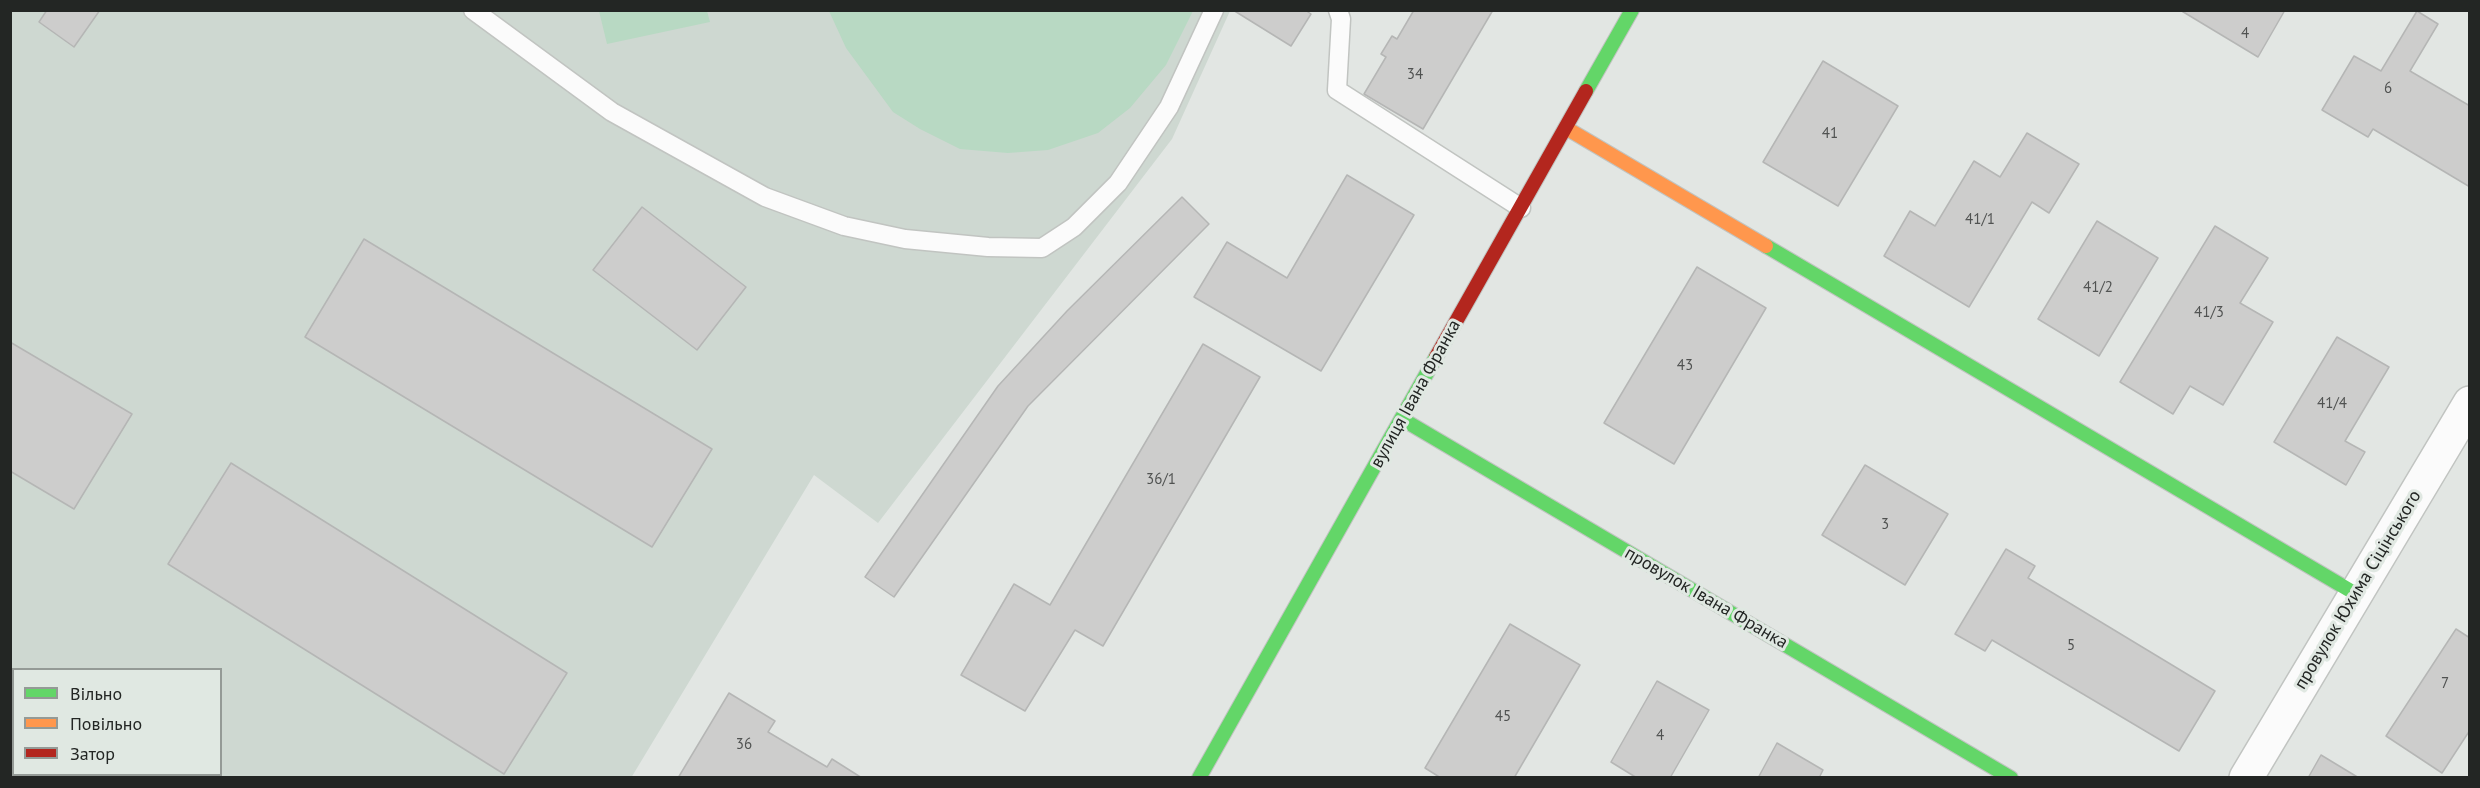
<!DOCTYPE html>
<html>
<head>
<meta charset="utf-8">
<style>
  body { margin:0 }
  #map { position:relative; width:2480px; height:788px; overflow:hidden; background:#e2e6e3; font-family:"PT Sans",sans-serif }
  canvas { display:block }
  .frame { position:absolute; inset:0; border:12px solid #232624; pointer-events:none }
  .legend { position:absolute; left:12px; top:668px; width:210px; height:108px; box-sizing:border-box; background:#e0e8e2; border:2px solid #949a96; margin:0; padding:8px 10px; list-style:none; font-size:18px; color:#232624 }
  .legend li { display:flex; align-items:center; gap:12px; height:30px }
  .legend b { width:30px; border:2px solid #949a96 }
</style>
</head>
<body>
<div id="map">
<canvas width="2480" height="788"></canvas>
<div class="frame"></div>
<ul class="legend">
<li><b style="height:8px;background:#63d668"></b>Вільно</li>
<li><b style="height:8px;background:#ff974d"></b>Повільно</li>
<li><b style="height:8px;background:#b3261e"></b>Затор</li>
</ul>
</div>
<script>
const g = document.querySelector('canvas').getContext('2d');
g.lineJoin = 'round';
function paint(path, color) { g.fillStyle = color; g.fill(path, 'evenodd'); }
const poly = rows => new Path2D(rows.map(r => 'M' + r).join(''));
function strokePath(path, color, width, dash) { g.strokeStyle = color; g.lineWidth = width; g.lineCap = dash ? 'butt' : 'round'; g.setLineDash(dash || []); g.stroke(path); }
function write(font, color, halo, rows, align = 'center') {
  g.font = font + ' "PT Sans",sans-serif'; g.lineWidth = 6; g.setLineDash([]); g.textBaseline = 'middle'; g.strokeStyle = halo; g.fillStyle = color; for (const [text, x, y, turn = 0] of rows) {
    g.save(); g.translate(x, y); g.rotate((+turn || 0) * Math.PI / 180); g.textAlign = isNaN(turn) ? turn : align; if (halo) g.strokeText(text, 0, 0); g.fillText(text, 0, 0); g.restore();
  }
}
paint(poly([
  [10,11,1230,11,1172,139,878,523,814,475,631,778,11,777],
  [14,670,220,670,220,774,14,774]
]), '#ced8d1');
paint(poly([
  [599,11,707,11,710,22,607,44],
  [829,11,1193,11,1166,65,1130,108,1098,133,1048,150,1008,153,960,149,920,129,893,112,846,48]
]), '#b8d9c3');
const building = poly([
  [47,10,100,10,74,47,39,22,47,10],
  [1233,10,1305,10,1311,14,1291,46,1233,10],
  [1414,10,1493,10,1423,129,1364,94,1386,57,1381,54,1392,36,1397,39,1414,10],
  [2180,10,2285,10,2258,57,2180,10],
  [2417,11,2438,24,2410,71,2470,106,2470,187,2373,129,2368,137,2322,110,2354,56,2381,71,2417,11],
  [1823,61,1898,106,1838,206,1763,162,1823,61],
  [2027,133,2079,164,2049,213,2032,202,1969,307,1884,256,1910,211,1935,226,1974,161,2000,177,2027,133],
  [1347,175,1414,215,1321,371,1194,297,1227,242,1287,278,1347,175],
  [1182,197,1209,224,1028,406,894,597,865,577,998,386,1067,311,1182,197],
  [642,207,746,287,697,350,593,270,642,207],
  [2097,221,2158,258,2099,356,2038,319,2097,221],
  [2215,226,2268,258,2240,303,2273,322,2223,405,2190,386,2173,414,2120,382,2215,226],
  [364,239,712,449,652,547,305,337,364,239],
  [1697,267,1766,308,1674,464,1604,423,1697,267],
  [2337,337,2389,367,2345,441,2365,452,2346,485,2274,442,2337,337],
  [10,342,132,414,74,509,10,471,10,342],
  [1203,344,1260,377,1103,646,1075,630,1025,711,961,675,1014,584,1050,605,1203,344],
  [231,463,567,673,504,774,168,564,231,463],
  [1865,465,1948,514,1905,585,1822,535,1865,465],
  [2006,549,2035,566,2028,578,2215,691,2179,751,1992,640,1985,651,1955,634,2006,549],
  [1510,624,1580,665,1514,778,1441,778,1425,768,1510,624],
  [2456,629,2470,638,2470,730,2442,773,2386,736,2456,629],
  [1657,681,1709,710,1670,778,1637,778,1611,762,1657,681],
  [729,693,775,721,768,732,827,767,832,759,862,778,678,778,729,693],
  [1777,743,1823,770,1819,778,1758,778,1777,743],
  [2321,755,2359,778,2308,778,2321,755],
  [41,774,218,774,223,778,40,778,41,774]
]);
paint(building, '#cdcdcc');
strokePath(building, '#b5b6b5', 1.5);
const lane = poly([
  [473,10,612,112,765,197,844,226,905,239,988,247,1042,248,1074,227,1118,183,1169,107,1214,10],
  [1338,10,1341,19,1337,90,1521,208]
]);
const street = poly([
  [2246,778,2470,403]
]);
const fast = poly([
  [1586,91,1632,10],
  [1766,246,2356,594],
  [1402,419,2011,778],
  [1199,778,1436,357]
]);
const slow = poly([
  [1566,128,1766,246]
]);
const jam = poly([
  [1436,357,1586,91]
]);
strokePath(lane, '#c1c4c1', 21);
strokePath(street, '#c1c4c1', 36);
strokePath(fast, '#c1c4c1', 16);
strokePath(slow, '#c1c4c1', 16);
strokePath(jam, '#c1c4c1', 16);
strokePath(lane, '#fbfbfb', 18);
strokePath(street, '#fbfbfb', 33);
strokePath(fast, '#63d668', 14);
strokePath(slow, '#ff974d', 14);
strokePath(jam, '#b3261e', 14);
write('15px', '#505251', null, [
  ["4",2245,34],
  ["34",1415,75],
  ["6",2388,89],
  ["41",1830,134],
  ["41/1",1980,220],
  ["41/2",2098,288],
  ["41/3",2209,313],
  ["43",1685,366],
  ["41/4",2332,404],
  ["36/1",1161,480],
  ["3",1885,525],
  ["5",2071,646],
  ["7",2445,684],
  ["45",1503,717],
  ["4",1660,736],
  ["36",744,745]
]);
write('18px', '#232624', '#e0e8e2', [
  ["вулиця Івана Франка",1416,394,-61],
  ["провулок Юхима Сіцінського",2358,590,-59],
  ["провулок Івана Франка",1706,598,30]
]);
</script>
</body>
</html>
